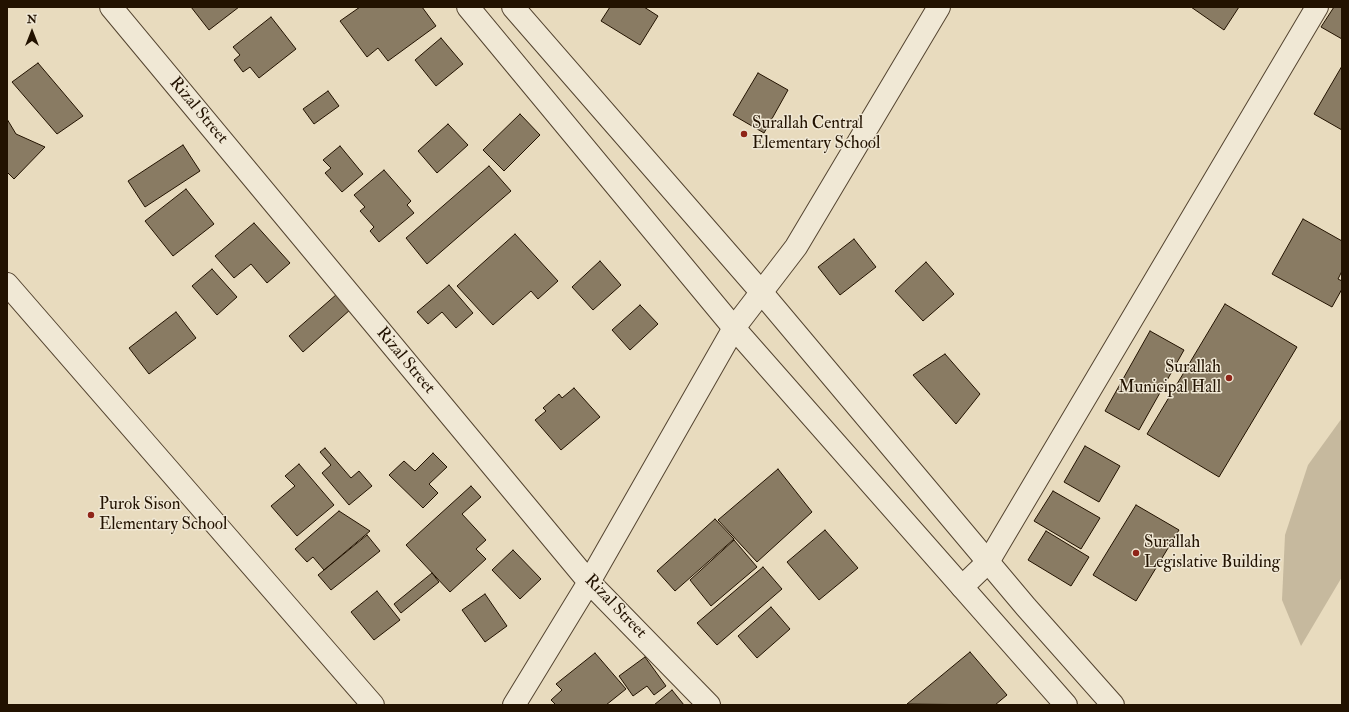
<!DOCTYPE html>
<html>
<head>
<meta charset="utf-8">
<style>
  body { margin:0 }
  #map { position:relative; width:1349px; height:712px; overflow:hidden; background:#e8dbbe; font-family:"IM FELL Double Pica",serif }
  canvas { display:block }
  .frame { position:absolute; inset:0; border:8px solid #221200; pointer-events:none }
  .north { position:absolute; left:12px; top:12px; width:40px; height:40px; -webkit-text-stroke:3px #f0e8d5; paint-order:stroke; rotate:0deg; font-size:11px; font-weight:700; line-height:16px; text-align:center; color:#221200 }
  .north::after { content:''; display:block; margin:auto; width:14px; height:18px; background:#221200; clip-path:polygon(50% 0,100% 100%,50% 72%,0 100%) }
</style>
</head>
<body>
<div id="map">
<canvas width="1349" height="712"></canvas>
<div class="frame"></div>
<div class="north">N</div>
</div>
<script>
const g = document.querySelector('canvas').getContext('2d');
g.lineJoin = 'round';
function paint(path, color) { g.fillStyle = color; g.fill(path, 'evenodd'); }
const poly = rows => new Path2D(rows.map(r => 'M' + r).join(''));
function strokePath(path, color, width, dash) { g.strokeStyle = color; g.lineWidth = width; g.lineCap = dash ? 'butt' : 'round'; g.setLineDash(dash || []); g.stroke(path); }
function write(font, color, halo, rows, align = 'center') {
  g.font = font + ' "IM FELL Double Pica",serif'; g.lineWidth = 3; g.setLineDash([]); g.textBaseline = 'middle'; g.strokeStyle = halo; g.fillStyle = color; for (const [text, x, y, turn = 0] of rows) {
    g.save(); g.translate(x, y); g.rotate((+turn || 0) * Math.PI / 180); g.textAlign = isNaN(turn) ? turn : align; if (halo) g.strokeText(text, 0, 0); g.fillText(text, 0, 0); g.restore();
  }
}
paint(poly([
  [1342,418,1342,577,1301,646,1282,600,1285,535,1308,465]
]), '#c6b99e');
const building = poly([
  [191,7,239,7,209,30,191,7],
  [360,7,422,7,436,26,388,61,378,48,367,57,340,21,360,7],
  [610,7,644,7,658,16,640,45,601,21,610,7],
  [1191,7,1239,7,1224,30,1191,7],
  [1334,7,1342,7,1342,39,1321,27,1334,7],
  [271,17,296,49,259,78,250,67,243,72,234,60,240,55,233,47,271,17],
  [441,38,463,64,436,86,415,60,441,38],
  [38,63,83,116,57,134,12,82,38,63],
  [1342,66,1342,130,1314,114,1342,66],
  [758,73,788,90,764,133,733,115,758,73],
  [328,91,339,106,314,124,303,109,328,91],
  [520,114,540,135,504,171,483,150,520,114],
  [7,119,16,134,45,147,14,179,7,172,7,119],
  [448,124,468,145,437,173,418,151,448,124],
  [183,145,200,171,145,207,128,181,183,145],
  [340,146,363,174,342,192,325,173,331,168,323,160,340,146],
  [489,166,511,191,427,264,406,238,489,166],
  [384,170,411,201,407,205,414,213,379,242,370,231,374,227,360,211,365,207,354,195,384,170],
  [186,189,214,224,173,256,145,221,186,189],
  [1303,219,1342,241,1342,271,1338,279,1342,281,1342,289,1332,307,1272,274,1303,219],
  [254,223,290,263,267,283,251,264,234,278,215,256,254,223],
  [515,234,558,281,538,299,531,291,493,325,457,286,515,234],
  [854,239,876,267,840,295,818,267,854,239],
  [600,261,621,285,593,310,572,287,600,261],
  [926,262,954,294,923,321,895,291,926,262],
  [212,269,237,297,217,315,192,286,212,269],
  [449,285,473,313,456,328,442,312,428,324,417,312,449,285],
  [337,294,351,309,303,352,289,336,337,294],
  [1225,304,1297,347,1219,477,1147,434,1225,304],
  [640,305,658,324,630,350,612,330,640,305],
  [176,312,196,338,149,374,129,348,176,312],
  [1150,331,1184,350,1139,430,1105,411,1150,331],
  [945,354,980,394,956,424,913,375,945,354],
  [574,388,600,417,561,450,535,420,546,411,543,408,559,394,562,398,574,388],
  [1085,446,1120,466,1099,502,1064,482,1085,446],
  [325,448,351,478,359,471,372,486,349,505,322,473,331,465,320,452,325,448],
  [433,453,447,467,429,484,438,493,423,508,389,475,404,461,415,471,433,453],
  [299,464,334,505,297,536,271,506,295,486,285,476,299,464],
  [778,469,812,512,757,562,718,520,778,469],
  [471,486,481,497,462,514,486,540,476,549,486,559,450,592,406,545,471,486],
  [1053,491,1100,518,1081,549,1034,521,1053,491],
  [1136,505,1179,530,1136,601,1093,575,1136,505],
  [339,511,370,531,324,570,313,557,307,562,295,549,339,511],
  [715,519,734,539,675,591,657,571,715,519],
  [825,530,858,568,819,600,787,562,825,530],
  [1046,531,1089,557,1071,586,1028,560,1046,531],
  [367,535,380,551,331,590,318,575,367,535],
  [734,540,757,567,711,606,690,580,734,540],
  [513,550,541,579,520,599,492,570,513,550],
  [763,567,782,589,717,645,697,623,763,567],
  [432,573,439,582,401,613,394,604,432,573],
  [377,591,400,620,374,640,351,612,377,591],
  [485,594,507,626,485,642,462,610,485,594],
  [771,607,790,629,757,658,738,636,771,607],
  [970,652,1007,695,995,705,907,704,970,652],
  [595,653,626,689,606,705,556,705,551,700,562,690,556,684,595,653],
  [645,657,666,686,654,695,647,686,633,696,619,676,645,657],
  [672,690,684,705,654,705,672,690]
]);
paint(building, '#897b63');
strokePath(building, '#221200', 1);
const minor = poly([
  [111,7,589,582,709,705],
  [7,284,373,705],
  [962,587,988,562,1317,7],
  [514,705,589,582,734,328,796,247,939,7]
]);
const tertiary = poly([
  [468,7,734,328,1066,705],
  [513,7,762,293,1026,607,1113,705]
]);
strokePath(minor, '#544430', 24);
strokePath(tertiary, '#544430', 24);
strokePath(minor, '#f0e8d5', 22);
strokePath(tertiary, '#f0e8d5', 22);
for (const [x, y, r, color] of [
  [744,134,4,"#8f2418"],
  [1229,378,4,"#8f2418"],
  [91,515,4,"#8f2418"],
  [1136,553,4,"#8f2418"]
]) { const dot = new Path2D(); dot.arc(x, y, r, 0, 2 * Math.PI); g.fillStyle = color; g.fill(dot); strokePath(dot, '#f0e8d5', 1.5); }
write('17px', '#221200', '#f0e8d5', [
  ["Rizal Street",198,111,50],
  ["Rizal Street",405,361,50],
  ["Rizal Street",615,607,46]
]);
write('17px', '#221200', '#f0e8d5', [
  ["Surallah Central",752,124],
  ["Elementary School",752,144],
  ["Surallah",1221,368,"right"],
  ["Municipal Hall",1221,388,"right"],
  ["Purok Sison",99,505],
  ["Elementary School",99,525],
  ["Surallah",1144,543],
  ["Legislative Building",1144,563]
], 'left');
</script>
</body>
</html>
